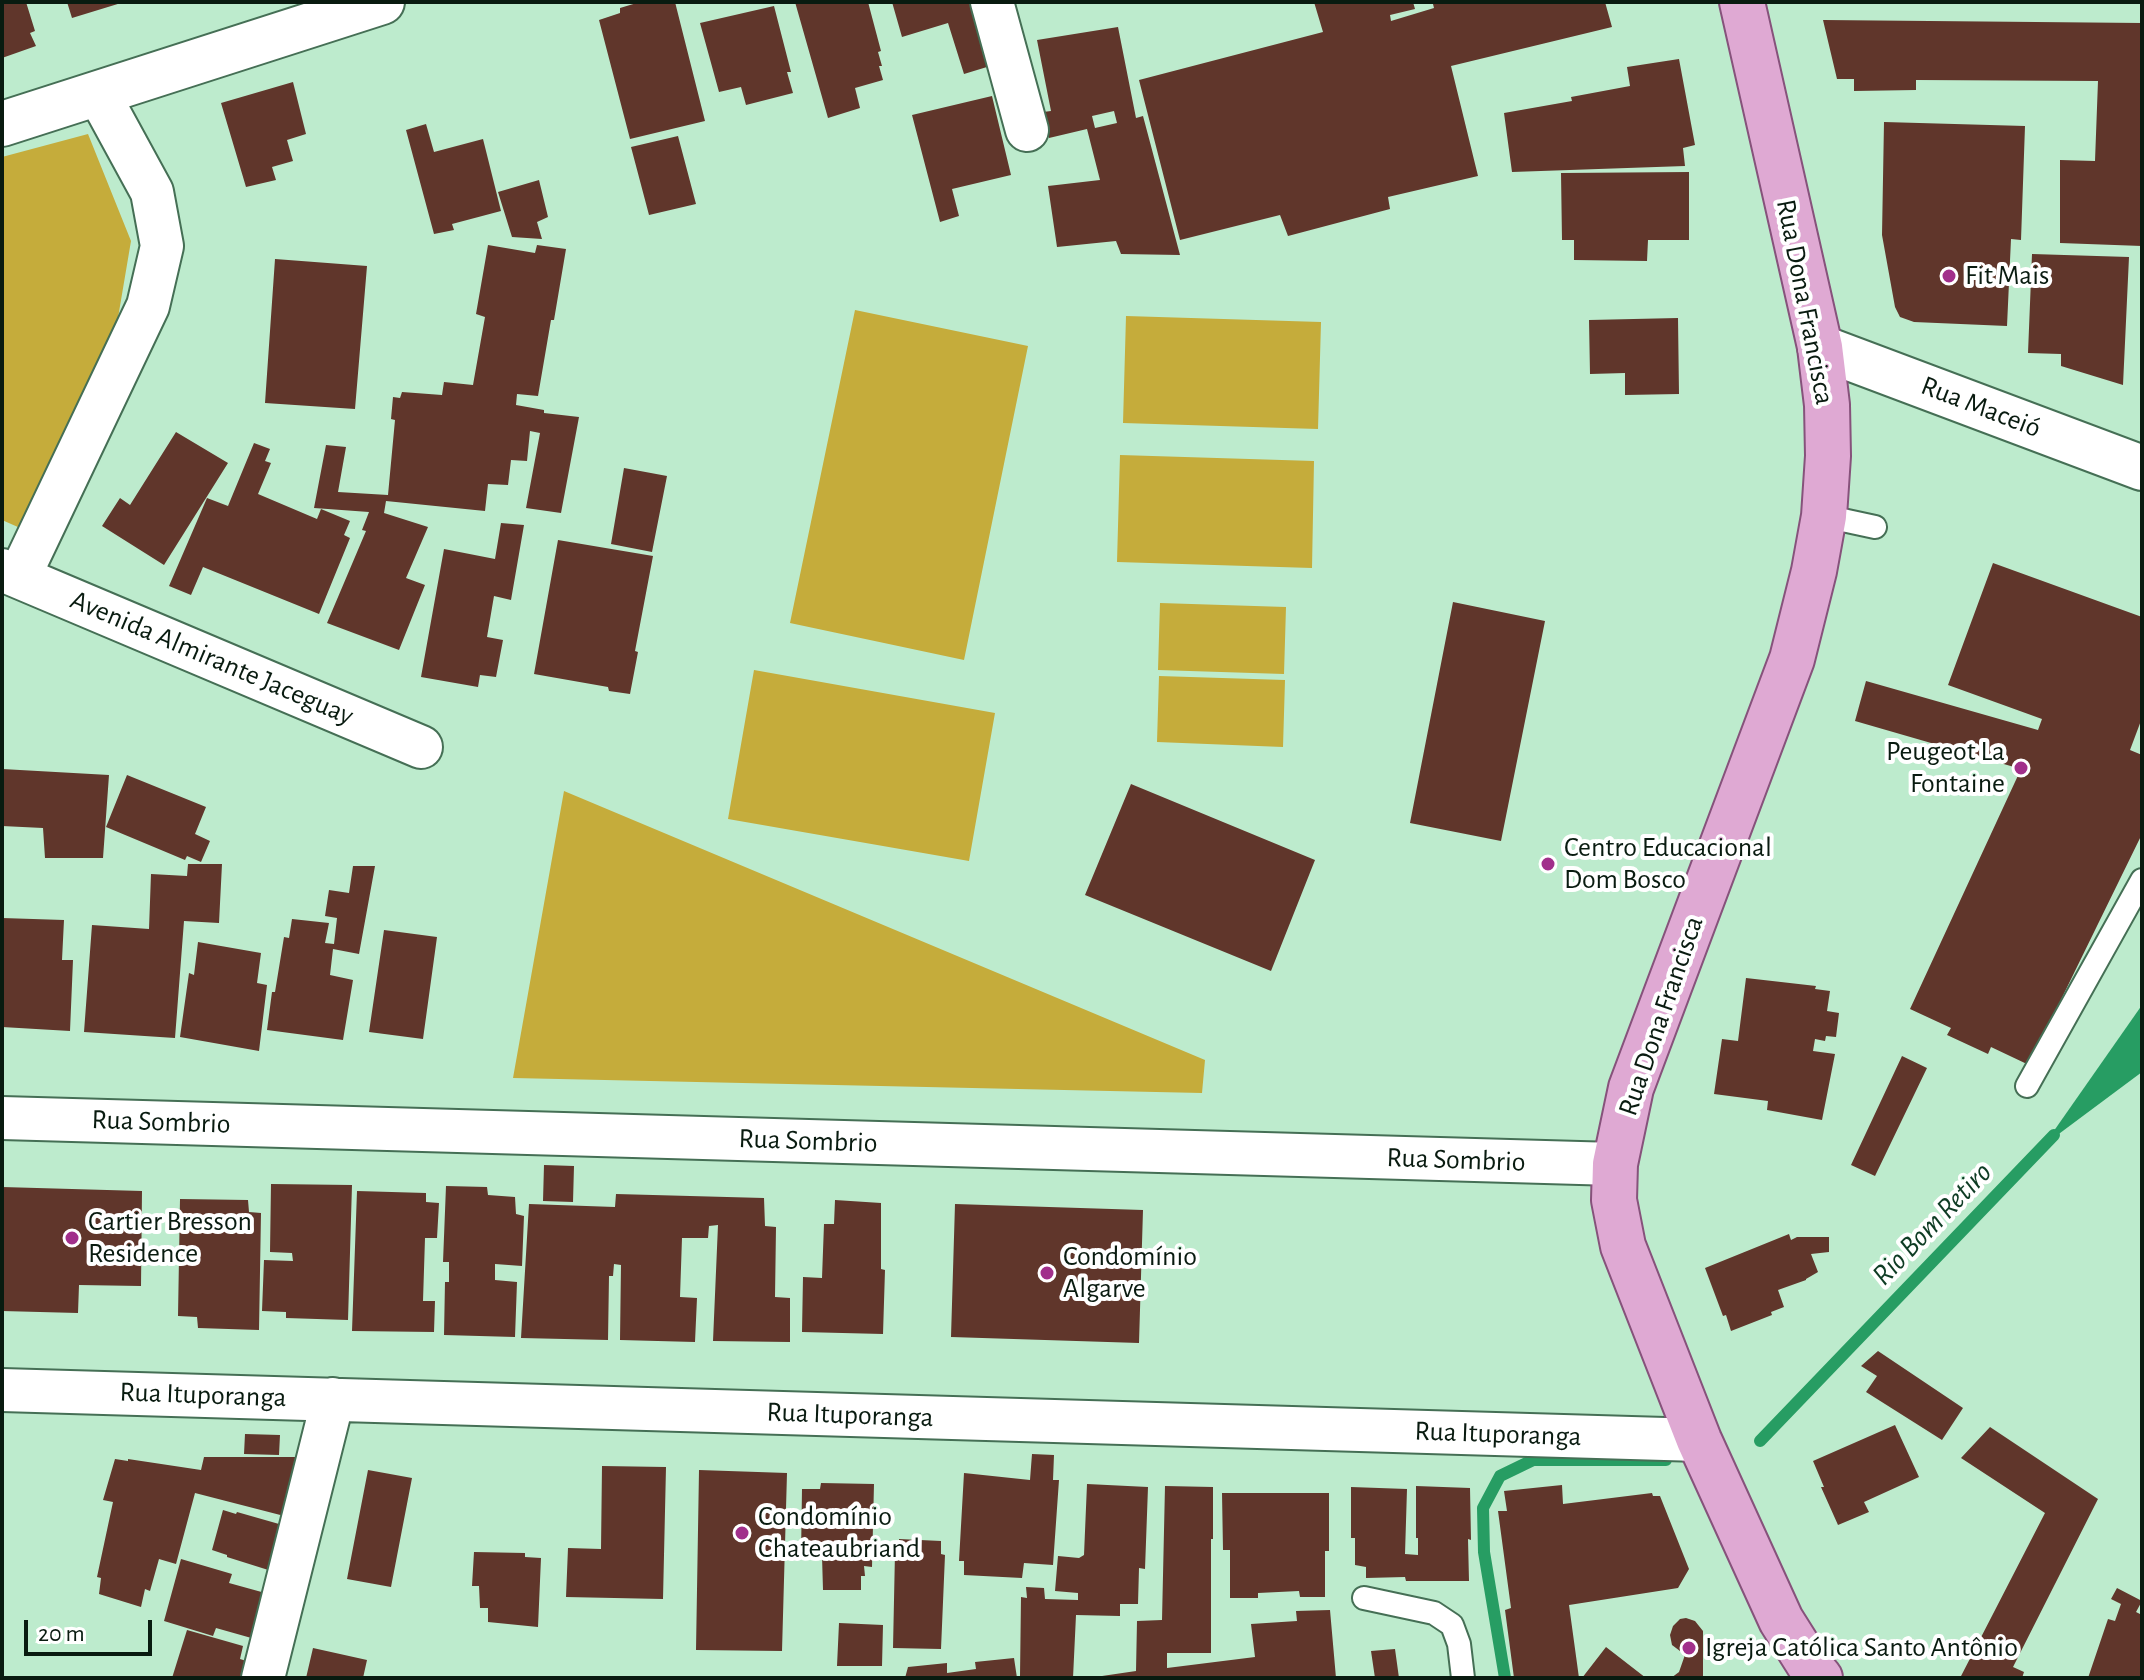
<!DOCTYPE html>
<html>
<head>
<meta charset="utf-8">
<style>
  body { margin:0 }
  #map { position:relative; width:2144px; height:1680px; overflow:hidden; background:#bdebcd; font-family:"Alegreya Sans",sans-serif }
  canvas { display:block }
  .frame { position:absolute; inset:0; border:4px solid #091b10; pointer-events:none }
  .scale { position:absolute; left:24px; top:1620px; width:128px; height:36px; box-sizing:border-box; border:4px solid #091b10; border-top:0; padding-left:10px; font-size:24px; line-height:28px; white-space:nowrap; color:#091b10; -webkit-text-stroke:6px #fff; paint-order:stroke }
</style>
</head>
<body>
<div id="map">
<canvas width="2144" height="1680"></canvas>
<div class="frame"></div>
<div class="scale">20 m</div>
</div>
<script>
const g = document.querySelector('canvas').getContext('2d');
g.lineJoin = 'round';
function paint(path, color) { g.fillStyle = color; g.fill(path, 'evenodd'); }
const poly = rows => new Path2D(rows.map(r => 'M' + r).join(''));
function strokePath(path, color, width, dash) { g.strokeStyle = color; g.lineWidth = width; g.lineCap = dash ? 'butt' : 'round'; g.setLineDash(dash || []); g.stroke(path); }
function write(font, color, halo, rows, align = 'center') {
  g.font = font + ' "Alegreya Sans",sans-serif'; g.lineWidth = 8; g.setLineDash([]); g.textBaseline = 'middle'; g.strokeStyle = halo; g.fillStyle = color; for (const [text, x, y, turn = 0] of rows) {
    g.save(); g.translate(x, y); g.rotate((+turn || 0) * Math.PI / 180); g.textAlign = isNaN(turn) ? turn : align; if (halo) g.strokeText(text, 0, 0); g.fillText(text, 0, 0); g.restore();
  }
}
paint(poly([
  [88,134,131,241,109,371,27,531,2,520,2,157],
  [855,310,1028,346,964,660,790,623],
  [1126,316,1321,322,1318,429,1123,423],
  [1120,455,1314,461,1312,568,1117,562],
  [1160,603,1286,607,1284,674,1158,670],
  [754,670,995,713,969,861,728,819],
  [1159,676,1285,680,1283,747,1157,742],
  [564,791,1205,1060,1202,1093,513,1078]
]), '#c5ac3b');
paint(poly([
  [2142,1005,2142,1072,2044,1145]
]), '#279d63');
strokePath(poly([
  [1760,1441,2054,1135],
  [1505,1678,1484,1552,1483,1508,1500,1476,1533,1460,1666,1460]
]), '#279d63', 12);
paint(poly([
  [2,2,26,2,35,31,30,33,36,46,2,58],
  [67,2,121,2,121,3,72,18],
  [640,2,654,2,654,4,675,2,705,121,630,139,599,20,620,13,620,8],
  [795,2,868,2,881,51,878,52,882,66,879,66,883,80,855,88,860,108,828,118],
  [892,2,983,2,1000,63,964,74,948,23,902,37],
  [1314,2,1413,2,1415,9,1390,15,1391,21,1434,8,1433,4,1442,2,1605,2,1612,27,1451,66,1478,176,1388,197,1390,209,1288,236,1280,215,1180,240,1139,80,1323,32],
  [774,6,791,72,787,72,793,93,746,105,741,87,719,92,700,23],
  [1823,20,2142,23,2142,246,2060,243,2060,160,2095,161,2098,81,1916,80,1916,90,1854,91,1854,79,1837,79],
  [1118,27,1136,118,1143,116,1180,255,1121,254,1116,241,1057,247,1048,186,1100,180,1087,129,1049,138,1043,112,1051,111,1037,40],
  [1114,111,1117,123,1095,128,1092,116],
  [1679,59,1695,145,1683,148,1685,166,1512,172,1504,113,1572,101,1571,97,1630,86,1627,67],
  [293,82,306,134,287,140,293,161,272,167,276,180,246,187,221,103],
  [992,96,1011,175,952,189,959,216,940,222,912,115],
  [1884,122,2025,126,2021,240,2011,239,2007,326,1914,322,1900,317,1895,307,1882,235],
  [426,124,434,152,483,139,501,211,452,224,454,230,434,234,406,130],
  [678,136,696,204,649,215,631,147],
  [1689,172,1689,240,1648,240,1647,261,1574,260,1574,240,1562,240,1561,173],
  [539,180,548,217,537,222,542,239,512,237,498,192],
  [488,245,535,253,537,245,566,249,554,320,551,320,538,396,517,394,516,405,544,410,544,413,579,417,561,513,526,508,540,433,530,431,527,461,511,460,508,485,488,484,485,511,386,501,384,513,428,527,406,578,425,585,399,650,327,623,366,531,362,530,369,512,314,508,326,445,346,447,338,492,388,495,395,420,391,419,393,397,400,398,402,392,442,395,444,382,473,385,485,317,476,314],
  [2032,254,2129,257,2123,385,2061,366,2061,354,2028,353],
  [275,259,367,266,355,409,265,403],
  [1678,318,1679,394,1625,395,1625,373,1590,374,1589,320],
  [176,432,228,463,164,565,102,526,120,498,130,505],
  [254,443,270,449,265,461,271,463,258,494,317,519,321,509,350,521,344,535,350,538,319,614,203,567,191,595,169,586,207,498,228,506],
  [624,468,667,476,652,552,611,544],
  [501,523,524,525,511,600,494,596,487,637,503,640,496,677,480,675,478,687,421,677,444,549,495,559],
  [558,540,653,556,635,651,638,652,630,694,609,691,608,687,534,674],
  [1993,563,2142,617,2142,718,2130,750,2142,755,2142,834,2029,1065,1991,1047,1988,1054,1947,1035,1951,1028,1910,1009,2021,769,1855,721,1866,681,2038,730,2042,719,1948,685],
  [1453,602,1545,621,1501,841,1410,823],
  [2,769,109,775,103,858,45,858,43,828,2,826],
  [127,775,206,807,195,834,210,841,201,862,187,856,185,860,106,827],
  [1131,784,1315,860,1271,971,1085,895],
  [188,864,222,864,219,923,184,921,175,1038,84,1032,92,925,149,929,151,874,187,876],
  [353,866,375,866,359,954,333,949,330,975,353,980,343,1040,267,1030,272,992,275,992,284,937,289,938,292,919,329,923,325,943,334,944,337,918,325,916,329,890,349,893],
  [2,918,64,920,62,960,73,960,70,1031,2,1027],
  [384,930,437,937,423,1039,369,1032],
  [198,942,261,953,257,983,267,985,259,1051,180,1037,189,973,194,975],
  [1746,978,1816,986,1815,989,1830,991,1827,1011,1839,1013,1836,1037,1826,1036,1825,1041,1815,1039,1813,1051,1835,1054,1822,1120,1767,1110,1768,1101,1714,1094,1722,1039,1738,1041],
  [1902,1056,1927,1068,1875,1176,1851,1165],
  [544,1165,574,1166,573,1202,543,1201],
  [271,1184,352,1185,348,1320,286,1318,286,1312,262,1311,264,1260,293,1261,292,1253,270,1252],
  [446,1186,487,1187,488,1195,515,1197,516,1214,524,1216,522,1266,495,1264,495,1280,517,1282,515,1337,444,1335,445,1282,449,1282,449,1262,443,1262],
  [2,1187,142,1191,141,1286,79,1285,78,1313,2,1311],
  [357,1191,426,1193,426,1202,439,1203,437,1238,425,1238,423,1301,435,1301,434,1332,352,1331],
  [616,1194,764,1198,765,1226,776,1227,775,1297,790,1298,790,1342,713,1341,718,1225,709,1226,708,1238,682,1238,680,1297,697,1298,695,1342,620,1340,621,1265,614,1264,613,1276,609,1276,608,1340,521,1338,529,1204,615,1207],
  [180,1199,248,1200,249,1212,261,1213,259,1330,198,1328,197,1317,178,1316],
  [835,1200,881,1203,881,1269,885,1270,883,1334,802,1332,803,1277,822,1278,824,1224,834,1224],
  [955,1204,1143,1210,1139,1343,951,1337],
  [1789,1234,1791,1240,1797,1237,1829,1237,1829,1252,1811,1254,1818,1272,1806,1279,1806,1280,1778,1290,1784,1307,1771,1312,1772,1315,1731,1331,1726,1315,1723,1316,1705,1268],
  [1878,1351,1963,1408,1942,1440,1866,1392,1877,1376,1861,1366],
  [1895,1425,1919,1477,1864,1502,1869,1512,1838,1525,1821,1487,1824,1487,1813,1461],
  [1990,1427,2098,1499,2013,1667,2024,1672,2022,1678,1960,1678,2045,1513,1961,1458],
  [245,1434,280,1435,279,1455,244,1454],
  [1032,1454,1054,1455,1053,1480,1059,1480,1053,1565,1024,1563,1022,1578,964,1575,964,1561,959,1561,964,1473,1030,1480],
  [204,1457,306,1457,292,1518,195,1493,176,1564,159,1559,150,1591,145,1589,141,1607,99,1594,101,1578,97,1577,113,1502,103,1500,115,1459,128,1461,128,1459,201,1470],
  [602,1466,666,1467,663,1599,566,1597,568,1548,601,1549],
  [368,1470,412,1478,391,1587,347,1579],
  [699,1470,787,1473,782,1651,696,1650],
  [821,1483,874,1484,872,1567,864,1566,865,1576,861,1576,861,1590,823,1590,822,1556,801,1556,802,1489,820,1489],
  [1087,1484,1148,1487,1145,1569,1139,1568,1138,1604,1120,1604,1120,1616,1076,1615,1073,1678,1032,1678,1032,1676,1020,1676,1021,1597,1027,1598,1026,1587,1044,1588,1045,1599,1078,1600,1078,1593,1055,1591,1058,1556,1079,1558,1084,1555],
  [1562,1485,1563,1504,1652,1493,1653,1496,1660,1496,1689,1569,1678,1588,1569,1605,1579,1678,1514,1678,1505,1610,1511,1608,1498,1511,1507,1511,1504,1491],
  [1165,1486,1213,1487,1213,1539,1211,1539,1211,1653,1167,1653,1167,1668,1255,1657,1251,1624,1297,1621,1296,1611,1330,1610,1336,1678,1102,1678,1102,1676,1136,1671,1137,1621,1162,1620],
  [1416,1486,1470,1488,1471,1540,1468,1539,1469,1581,1406,1581,1405,1577,1366,1578,1366,1567,1355,1565,1355,1538,1351,1538,1351,1487,1407,1489,1405,1554,1418,1555,1418,1538,1416,1538],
  [1222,1493,1329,1493,1329,1551,1325,1551,1325,1597,1300,1597,1299,1591,1258,1593,1258,1598,1230,1598,1230,1550,1223,1550],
  [223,1510,236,1514,237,1512,293,1528,281,1574,227,1557,227,1555,212,1550],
  [899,1539,941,1541,941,1554,945,1555,941,1649,893,1648,895,1552,898,1554],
  [474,1552,525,1553,525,1557,541,1558,538,1627,488,1622,488,1608,480,1608,479,1586,472,1586],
  [181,1559,232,1574,229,1583,276,1596,262,1641,216,1628,213,1636,164,1621],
  [2117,1588,2142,1601,2136,1612,2142,1615,2142,1678,2088,1678,2108,1619,2115,1621,2121,1604,2111,1599],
  [1686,1618,1695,1621,1703,1631,1703,1678,1671,1678,1679,1672,1686,1652,1680,1651,1672,1645,1670,1635,1673,1626,1680,1619],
  [839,1623,883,1625,882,1666,837,1666],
  [187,1630,243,1646,240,1659,256,1664,253,1678,172,1678],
  [1606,1647,1646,1678,1582,1678],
  [313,1648,367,1660,363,1678,306,1678],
  [1395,1649,1399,1678,1375,1678,1371,1651],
  [1014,1658,1017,1678,905,1678,908,1667,947,1663,947,1673,976,1669,975,1662]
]), '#60362b');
const lane = poly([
  [1824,516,1875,527],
  [2027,1086,2142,880],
  [1364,1598,1434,1613,1452,1625,1459,1644,1463,1678]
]);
const street = poly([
  [992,2,1027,130],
  [2,570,421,747],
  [19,577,148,306,162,246,152,192,98,93],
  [2,1118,1615,1164],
  [2,1390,1699,1440],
  [263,1678,333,1399]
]);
const secondary = poly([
  [2,124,382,2],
  [1820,347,2142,468]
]);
const primary = poly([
  [1742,2,1820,347,1827,405,1828,456,1824,516,1814,571,1792,659,1631,1088,1615,1164,1614,1200,1623,1246,1699,1440,1781,1620,1810,1666,1820,1678]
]);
strokePath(lane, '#456f55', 26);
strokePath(street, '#456f55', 46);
strokePath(secondary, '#456f55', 48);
strokePath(primary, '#86527b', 48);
strokePath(lane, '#fff', 22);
strokePath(street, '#fff', 42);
strokePath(secondary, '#fff', 44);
strokePath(primary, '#dfa9d3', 44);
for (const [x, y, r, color] of [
  [1949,276,8,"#a12f8b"],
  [2021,768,8,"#a12f8b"],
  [1548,864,8,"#a12f8b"],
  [72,1238,8,"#a12f8b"],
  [1047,1273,8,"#a12f8b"],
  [742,1533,8,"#a12f8b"],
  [1689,1648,8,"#a12f8b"]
]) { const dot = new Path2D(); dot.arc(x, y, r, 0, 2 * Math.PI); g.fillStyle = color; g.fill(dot); strokePath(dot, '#fff', 3); }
write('28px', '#091b10', '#fff', [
  ["Fit Mais",1965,276],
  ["Peugeot La",2005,752,"right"],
  ["Fontaine",2005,784,"right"],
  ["Centro Educacional",1564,848],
  ["Dom Bosco",1564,880],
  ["Cartier Bresson",88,1222],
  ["Residence",88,1254],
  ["Condomínio",1063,1257],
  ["Algarve",1063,1289],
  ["Condomínio",758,1517],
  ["Chateaubriand",758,1549],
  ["Igreja Católica Santo Antônio",1705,1648]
], 'left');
write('28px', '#091b10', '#fff', [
  ["Rua Dona Francisca",1805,302,79],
  ["Rua Maceió",1981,407,21],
  ["Avenida Almirante Jaceguay",212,658,23],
  ["Rua Dona Francisca",1661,1016,-71],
  ["Rua Sombrio",161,1122,2],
  ["Rua Sombrio",808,1141,2],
  ["Rua Sombrio",1456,1160,2],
  ["Rua Ituporanga",203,1395,2],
  ["Rua Ituporanga",850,1415,2],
  ["Rua Ituporanga",1498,1434,2]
]);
write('italic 30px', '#0e3c24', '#fff', [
  ["Rio Bom Retiro",1932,1224,-46]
]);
</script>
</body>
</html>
